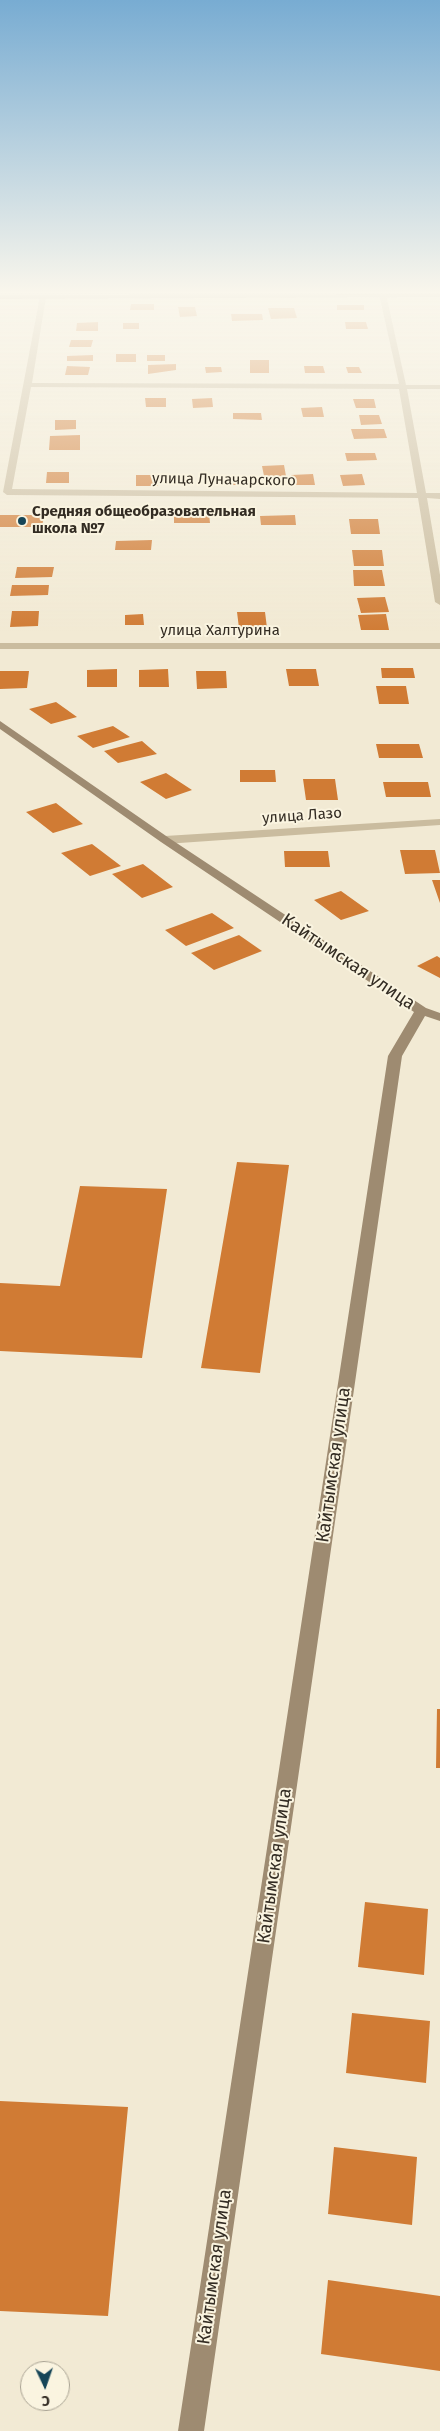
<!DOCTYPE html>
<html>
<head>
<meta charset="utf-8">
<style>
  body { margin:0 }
  #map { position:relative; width:440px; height:2431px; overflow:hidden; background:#f2ead4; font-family:"Fira Sans",sans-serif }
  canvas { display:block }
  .north { position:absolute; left:20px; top:2361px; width:50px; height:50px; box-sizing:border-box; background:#faf4e0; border:1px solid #aaa494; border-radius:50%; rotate:177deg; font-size:14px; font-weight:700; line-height:20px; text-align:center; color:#332c23 }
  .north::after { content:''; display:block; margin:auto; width:18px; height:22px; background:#164557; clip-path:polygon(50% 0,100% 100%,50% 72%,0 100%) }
</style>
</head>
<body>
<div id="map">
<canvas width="440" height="2431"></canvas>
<div class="north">С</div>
</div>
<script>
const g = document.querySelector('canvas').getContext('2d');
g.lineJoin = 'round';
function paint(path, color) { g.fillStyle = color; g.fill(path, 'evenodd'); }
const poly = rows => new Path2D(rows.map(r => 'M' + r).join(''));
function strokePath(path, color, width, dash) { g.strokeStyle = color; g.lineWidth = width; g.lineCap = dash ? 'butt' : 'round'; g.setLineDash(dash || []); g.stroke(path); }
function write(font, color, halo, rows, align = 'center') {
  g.font = font + ' "Fira Sans",sans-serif'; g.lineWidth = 4; g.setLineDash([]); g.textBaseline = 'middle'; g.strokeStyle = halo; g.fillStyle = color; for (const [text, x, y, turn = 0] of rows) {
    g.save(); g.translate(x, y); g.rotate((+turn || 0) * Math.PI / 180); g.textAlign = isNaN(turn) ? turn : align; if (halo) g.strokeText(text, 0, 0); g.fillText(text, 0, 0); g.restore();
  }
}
paint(poly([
  [131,304,154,304,154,310,130,310],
  [337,305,364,305,364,310,337,310],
  [178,307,195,307,197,316,180,317],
  [268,308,294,308,297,318,271,319],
  [231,314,262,314,263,320,232,321],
  [98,322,98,331,76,331,77,323],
  [345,322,366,322,368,329,346,329],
  [123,323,139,323,139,329,123,329],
  [71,340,93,340,91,347,69,347],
  [116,354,136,354,136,362,116,362],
  [93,355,93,361,67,361,67,356],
  [147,355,165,355,165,361,147,361],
  [250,360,269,360,269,373,250,373],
  [176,364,176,370,148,374,148,365],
  [67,366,90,367,88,375,65,375],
  [304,366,323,366,325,373,305,373],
  [205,367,221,367,222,372,206,373],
  [346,367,359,367,362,373,348,373],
  [145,398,166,398,166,407,146,407],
  [212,398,213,407,193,408,192,399],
  [353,399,374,399,376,408,356,408],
  [322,407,324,417,303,417,301,408],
  [233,413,261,413,262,420,233,419],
  [359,415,379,415,382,424,361,425],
  [55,420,76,420,76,429,55,430],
  [351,429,384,429,387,438,354,439],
  [80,435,80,450,49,450,50,436],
  [345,453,375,453,377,460,347,461],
  [284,465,286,476,264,476,262,466],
  [47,472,69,472,69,483,46,483],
  [313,474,315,485,293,485,291,475],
  [362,474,365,485,343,486,340,475],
  [136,475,158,475,158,486,136,486],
  [215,477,246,477,247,485,216,485],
  [174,514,209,514,210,523,174,523],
  [0,515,44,515,42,527,0,527],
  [295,515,296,525,261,525,260,516],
  [349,519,378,519,380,534,351,534],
  [152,540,151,550,115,550,116,541],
  [352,550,382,550,384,566,354,566],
  [17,567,54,567,52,577,15,578],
  [353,570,382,570,385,586,354,586],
  [12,585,49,585,48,595,10,596],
  [385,597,389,612,361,613,357,598],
  [12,611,39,611,38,626,10,627],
  [237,612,265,612,267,628,239,628],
  [143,614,144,625,125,625,125,615],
  [386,614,389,630,361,630,358,615],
  [381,668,413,668,415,678,382,678],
  [117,669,117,687,87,687,87,670],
  [168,669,169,687,139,687,139,670],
  [286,669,316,669,319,686,289,686],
  [0,671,29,671,27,688,0,689],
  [196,671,226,671,227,688,197,689],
  [376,686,406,686,409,704,379,704],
  [56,702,77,717,51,724,29,709],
  [113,726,130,737,93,748,77,736],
  [142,741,157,754,118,763,104,751],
  [376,744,419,744,423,758,379,758],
  [240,770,275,770,276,782,240,782],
  [166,773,192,790,166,799,140,782],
  [303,779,335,779,338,800,306,800],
  [383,782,428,782,431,797,386,797],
  [56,803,83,824,53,833,26,812],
  [92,844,121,866,90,876,61,853],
  [400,850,435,850,440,873,405,874],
  [284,851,328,851,330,867,285,867],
  [143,864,173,887,142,898,112,874],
  [432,880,440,880,440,903],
  [341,891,369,911,341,920,314,900],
  [212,913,234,928,186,946,165,930],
  [239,935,262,951,214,970,191,953],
  [437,956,440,958,440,978,417,966],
  [237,1162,289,1165,260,1373,201,1368],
  [80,1186,167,1189,142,1358,0,1351,0,1283,60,1286],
  [437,1709,440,1709,440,1768,436,1768],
  [365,1902,428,1909,424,1975,358,1967],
  [352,2013,430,2021,426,2083,346,2073],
  [0,2101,128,2107,108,2316,0,2311],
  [334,2147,417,2157,412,2225,328,2214],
  [328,2280,440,2296,440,2371,321,2354]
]), '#d07b34');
paint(poly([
  [379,294,386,294,406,385,440,385,440,389,407,389,426,493,440,493,440,499,427,498,440,575,440,605,435,602,418,498,7,495,3,492,40,296,46,297,32,383,399,384,379,294],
  [31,387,399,389,417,493,12,489,31,387],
  [0,643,440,643,440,649,0,649,0,643],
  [440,819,440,825,165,844,159,840,165,836,440,819]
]), '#cabc9f');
paint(poly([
  [440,294,440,297,0,299,0,295,440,294],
  [0,721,169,838,426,1008,440,1013,440,1021,425,1016,402,1056,204,2431,178,2431,388,1056,414,1012,161,842,0,729,0,721]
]), '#9e8b71');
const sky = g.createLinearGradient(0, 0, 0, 634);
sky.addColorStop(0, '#78acd2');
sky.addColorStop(0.46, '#f9f6ec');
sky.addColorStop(1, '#f9f6ec00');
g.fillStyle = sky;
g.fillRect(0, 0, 440, 634);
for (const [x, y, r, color] of [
  [22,521,5,"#164557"]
]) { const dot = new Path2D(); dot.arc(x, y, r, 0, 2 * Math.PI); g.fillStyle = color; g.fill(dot); strokePath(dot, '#faf4e0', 2); }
write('15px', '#332c23', '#faf4e0', [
  ["улица Луначарского",224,480,1],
  ["улица Халтурина",220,631],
  ["улица Лазо",302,816,-4]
]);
write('bold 15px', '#332c23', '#faf4e0', [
  ["Средняя общеобразовательная",32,512],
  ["школа №7",32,529]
], 'left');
write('18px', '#332c23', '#faf4e0', [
  ["Кайтымская улица",348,962,34],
  ["Кайтымская улица",334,1465,-82],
  ["Кайтымская улица",275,1866,-82],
  ["Кайтымская улица",215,2267,-82]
]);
</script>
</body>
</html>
